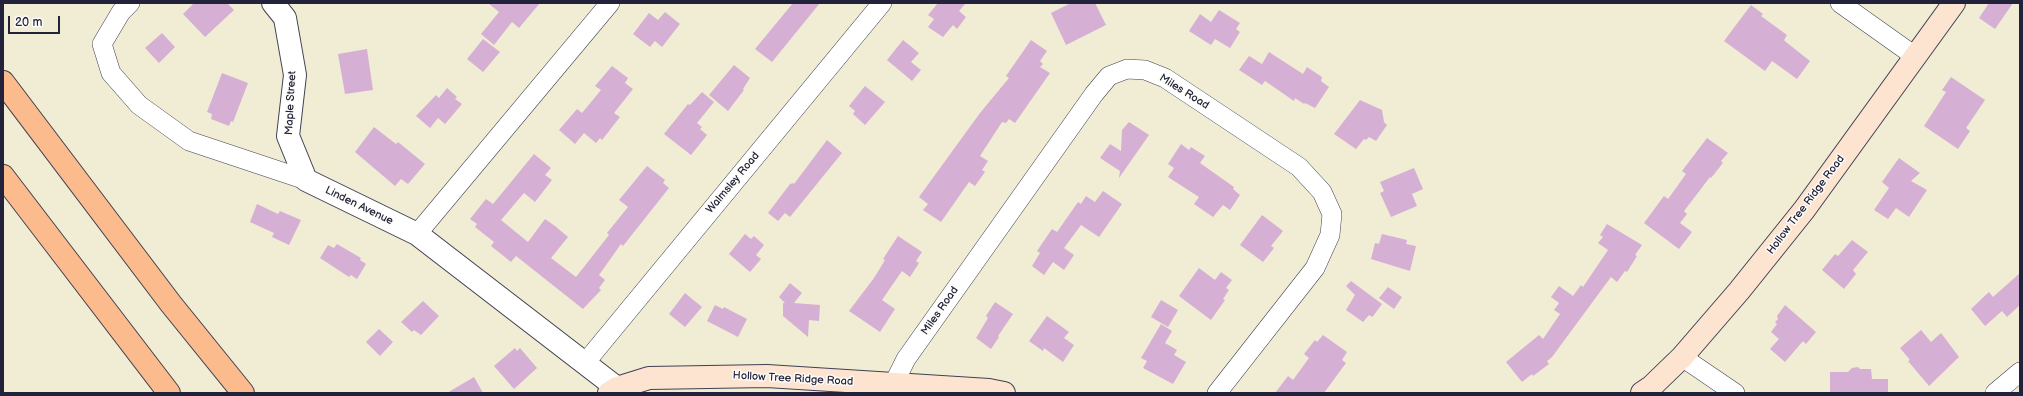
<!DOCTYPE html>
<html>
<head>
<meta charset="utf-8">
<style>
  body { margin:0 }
  #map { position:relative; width:2023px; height:396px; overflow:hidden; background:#f1ecd4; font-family:"Balsamiq Sans",sans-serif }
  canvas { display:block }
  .frame { position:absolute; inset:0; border:4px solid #22223b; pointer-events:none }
  .scale { position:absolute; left:8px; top:16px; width:52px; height:18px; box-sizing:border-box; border:2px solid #22223b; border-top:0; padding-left:5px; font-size:12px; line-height:14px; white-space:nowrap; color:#22223b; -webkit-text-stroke:3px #fdfcf7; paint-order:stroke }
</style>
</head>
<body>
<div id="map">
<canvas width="2023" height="396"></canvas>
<div class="frame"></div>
<div class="scale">20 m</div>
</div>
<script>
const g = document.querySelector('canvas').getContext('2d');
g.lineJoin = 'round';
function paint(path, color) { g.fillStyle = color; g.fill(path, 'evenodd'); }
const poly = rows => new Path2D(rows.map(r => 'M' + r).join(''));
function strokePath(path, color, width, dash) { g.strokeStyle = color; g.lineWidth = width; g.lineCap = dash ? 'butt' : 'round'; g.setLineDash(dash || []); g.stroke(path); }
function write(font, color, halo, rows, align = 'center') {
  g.font = font + ' "Balsamiq Sans",sans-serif'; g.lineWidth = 3; g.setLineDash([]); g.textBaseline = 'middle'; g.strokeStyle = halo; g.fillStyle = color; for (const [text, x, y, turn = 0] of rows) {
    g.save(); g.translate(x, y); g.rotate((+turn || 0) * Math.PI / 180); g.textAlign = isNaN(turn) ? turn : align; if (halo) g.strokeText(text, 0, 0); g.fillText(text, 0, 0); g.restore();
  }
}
paint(poly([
  [194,3,227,3,234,10,205,37,183,14],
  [488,3,540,3,519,28,512,22,494,45,481,34,499,12],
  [793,3,820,3,772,62,755,49],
  [938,3,966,3,959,11,966,17,957,29,953,25,943,37,928,27,934,19,928,15],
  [1071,3,1095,3,1106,25,1066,45,1051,13],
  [1989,3,2013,3,1995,29,1979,18],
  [1751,5,1763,14,1761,16,1787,35,1784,40,1786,42,1810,61,1797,79,1772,61,1765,71,1724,41],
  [1219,10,1240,23,1236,29,1240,32,1230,48,1215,39,1211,45,1189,31,1200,14,1211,22],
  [665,12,680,24,662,47,655,41,650,47,633,34,649,13,658,20],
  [162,33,175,47,159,63,145,48],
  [483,39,500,52,483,72,467,59],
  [903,40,919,53,911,62,921,70,912,81,887,60],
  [1031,40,1047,51,1040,61,1043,64,1040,67,1050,73,1015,123,1009,119,1006,123,1002,122,980,156,988,161,982,170,985,172,975,186,969,182,941,222,923,210,928,204,919,197,980,113,1009,78,1006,76],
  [367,49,373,90,345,94,338,54],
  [1269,52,1303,74,1307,67,1322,77,1321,81,1329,87,1315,108,1305,103,1304,104,1295,98,1294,101,1265,81,1262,85,1239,70,1249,56,1262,64],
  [734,65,750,78,743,89,744,90,728,111,709,95],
  [612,66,628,78,625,83,633,89,614,113,620,117,602,140,600,138,596,143,584,133,575,144,559,130,577,109,582,113,601,90,595,86],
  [222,73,248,83,233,122,231,121,229,126,211,119,212,114,207,112],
  [1951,77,1985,100,1966,128,1970,131,1958,149,1924,126,1946,92,1942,90],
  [865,86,885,102,865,125,853,114,855,111,849,106],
  [447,88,457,97,455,99,462,104,445,124,438,118,430,128,416,116,436,95,439,98],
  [702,92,714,102,697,123,702,127,700,129,707,135,691,155,664,134,688,104,690,105],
  [1360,100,1382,110,1384,122,1387,125,1376,141,1369,137,1366,140,1364,139,1356,149,1334,134],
  [1129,122,1149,135,1119,178,1120,171,1100,158,1110,144,1121,151,1122,130],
  [374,127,396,144,398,142,425,164,408,184,401,179,395,186,355,152],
  [1707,138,1728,153,1721,161,1723,163,1711,178,1710,177,1684,211,1687,214,1680,223,1692,232,1679,249,1644,223,1664,196,1668,199,1686,174,1682,171],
  [827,140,842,153,790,217,785,213,778,221,768,213,790,184,793,183,794,184],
  [1181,144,1189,150,1191,147,1205,156,1200,163,1234,187,1233,189,1240,195,1230,210,1223,205,1213,217,1194,204,1199,197,1168,177,1174,168,1168,164],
  [534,154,551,168,545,175,552,180,535,202,524,193,501,220,528,242,545,219,555,226,568,237,551,258,576,277,609,235,607,233,628,207,619,200,647,166,665,180,663,183,669,188,623,246,621,244,599,275,605,280,599,288,601,290,583,309,516,256,511,262,491,246,494,242,475,227,477,224,470,219,486,199,493,204],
  [1899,158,1920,173,1911,181,1927,190,1909,217,1896,208,1888,219,1874,210,1889,188,1882,182],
  [1414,168,1423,189,1412,194,1417,206,1391,217,1380,193,1384,191,1380,182],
  [1103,191,1122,204,1099,237,1081,225,1064,248,1074,255,1064,270,1053,262,1044,275,1032,266,1040,253,1037,251,1052,229,1057,232,1078,202,1081,204,1086,196,1095,202],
  [257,204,278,214,280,211,301,220,289,245,272,237,274,233,250,222],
  [1262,215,1283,231,1271,246,1274,248,1263,262,1240,245],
  [1607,224,1642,245,1635,255,1637,256,1627,272,1625,271,1617,282,1611,277,1552,357,1547,361,1549,364,1533,376,1532,374,1522,382,1506,362,1539,335,1543,339,1560,314,1554,310,1559,303,1551,297,1559,286,1573,296,1581,285,1583,287,1608,250,1598,243,1603,237,1600,235],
  [745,234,751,239,754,236,764,245,756,255,761,259,750,272,729,254],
  [1382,234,1407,240,1406,244,1416,246,1410,271,1371,259,1375,243,1379,244],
  [898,236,922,252,916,261,919,263,910,277,902,271,882,300,895,309,880,332,849,311,874,278,885,260,883,259],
  [1852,240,1868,252,1853,270,1856,274,1844,289,1822,270,1835,254,1838,256],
  [337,244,361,258,360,260,366,264,357,279,351,275,349,277,320,258,328,245,334,248],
  [1199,268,1215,280,1221,272,1232,280,1226,288,1229,290,1223,299,1225,300,1211,320,1179,296],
  [2020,273,2020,305,2007,317,2002,311,1985,326,1971,309,1989,292,1993,297],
  [1351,281,1382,304,1374,315,1372,317,1369,315,1363,322,1346,310,1355,295,1346,286],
  [790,283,802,293,794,303,820,305,819,321,809,320,808,337,783,316,783,303,785,303,779,297],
  [1388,287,1402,297,1394,309,1379,298],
  [685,293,702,307,685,327,669,314],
  [1161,300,1178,310,1168,327,1151,317],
  [423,301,439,316,421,335,414,330,412,332,401,322],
  [995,302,1013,314,998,336,999,337,991,349,976,338,988,318,986,316],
  [715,305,723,309,724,307,747,319,738,337,707,321],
  [1785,305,1816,332,1806,344,1803,341,1785,362,1770,349,1779,339,1771,332,1777,324,1775,322,1778,319,1777,316],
  [1047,316,1069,332,1064,338,1074,345,1063,362,1044,348,1043,351,1029,341],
  [1161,324,1172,331,1165,343,1177,350,1174,355,1186,362,1173,384,1143,368,1147,361,1141,358],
  [379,329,393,342,380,356,366,342],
  [1921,330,1931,342,1941,333,1959,357,1929,386,1908,361,1910,360,1900,348],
  [1323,335,1347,352,1342,360,1346,363,1324,393,1275,393,1288,376,1293,380,1309,358,1304,354,1315,340,1317,342],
  [515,348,517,351,520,348,537,368,514,389,494,366],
  [1858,367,1860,369,1871,369,1872,379,1888,379,1888,393,1830,393,1830,372,1848,372,1852,368],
  [474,377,483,393,447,393]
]), '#d5b0d4');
const minor = poly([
  [130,3,121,12,102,44,111,73,139,105,189,141,306,180],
  [1840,3,1916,57],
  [417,234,610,3],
  [1682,357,1735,393],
  [585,363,882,3],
  [893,385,906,359,1094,94,1109,76,1127,69,1145,70,1165,78,1299,167,1322,192,1332,214,1330,235,1315,268,1217,393],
  [1995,393,2020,372]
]);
const tertiary = poly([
  [273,3,285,18,295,75,288,136,306,180,417,234,617,388]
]);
const secondary = poly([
  [609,393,617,388,649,378,767,376,989,390,1004,393],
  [1642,393,1651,387,1682,357,1739,291,1804,210,1954,3]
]);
const motorway = poly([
  [3,82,171,304,243,393],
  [3,176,169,393]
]);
strokePath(minor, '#414052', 20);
strokePath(tertiary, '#414052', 24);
strokePath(secondary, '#414052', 24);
strokePath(motorway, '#414052', 24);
strokePath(minor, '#fff', 19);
strokePath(tertiary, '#fff', 22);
strokePath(secondary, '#fde4d1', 22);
strokePath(motorway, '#fbbb8d', 22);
write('11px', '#22223b', '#fdfcf7', [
  ["Miles Road",1184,92,32],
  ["Maple Street",291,103,-87],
  ["Walmsley Road",733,183,-50],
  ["Hollow Tree Ridge Road",1806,205,-53],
  ["Linden Avenue",359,206,26],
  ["Miles Road",940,311,-55],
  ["Hollow Tree Ridge Road",793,379,3]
]);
</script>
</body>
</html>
